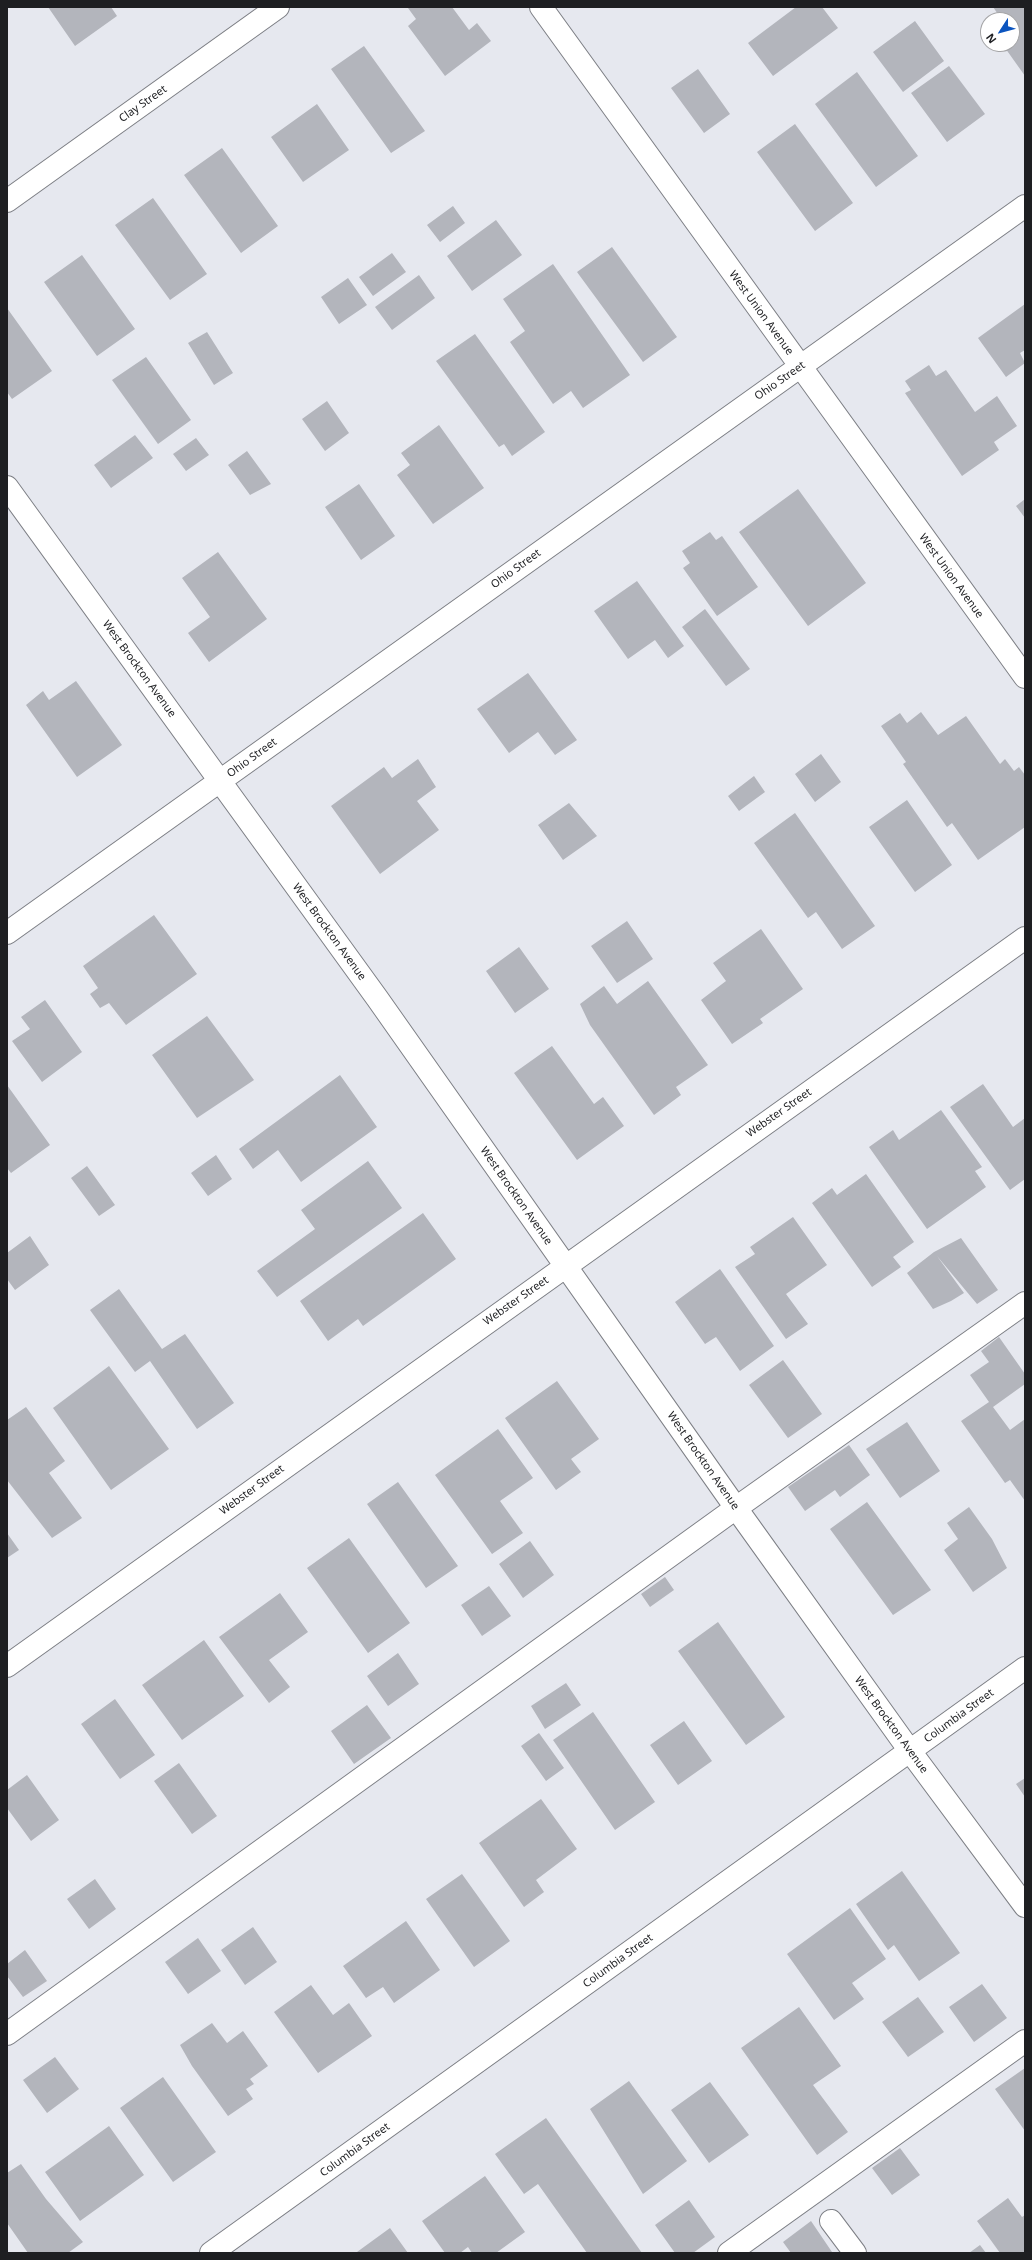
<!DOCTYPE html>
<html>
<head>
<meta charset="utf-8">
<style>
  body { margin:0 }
  #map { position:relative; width:1032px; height:2260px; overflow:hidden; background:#e6e8ef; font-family:"Noto Sans",sans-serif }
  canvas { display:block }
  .frame { position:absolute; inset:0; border:8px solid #1e1f22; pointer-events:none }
  .north { position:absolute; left:980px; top:12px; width:40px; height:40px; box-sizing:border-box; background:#fff; border:1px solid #a5a5a7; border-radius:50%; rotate:234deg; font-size:11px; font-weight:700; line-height:16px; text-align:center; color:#1e1f22 }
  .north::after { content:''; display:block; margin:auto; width:14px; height:18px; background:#0c55bf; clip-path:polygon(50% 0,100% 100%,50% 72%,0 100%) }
</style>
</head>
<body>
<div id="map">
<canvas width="1032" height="2260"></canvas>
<div class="frame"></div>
<div class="north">N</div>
</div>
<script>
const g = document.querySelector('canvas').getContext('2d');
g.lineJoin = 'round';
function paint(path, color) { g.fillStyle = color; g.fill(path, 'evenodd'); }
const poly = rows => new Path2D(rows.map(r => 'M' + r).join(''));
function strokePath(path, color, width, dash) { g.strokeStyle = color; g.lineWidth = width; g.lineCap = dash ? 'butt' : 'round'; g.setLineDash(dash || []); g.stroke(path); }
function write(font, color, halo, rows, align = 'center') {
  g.font = font + ' "Noto Sans",sans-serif'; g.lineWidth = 3; g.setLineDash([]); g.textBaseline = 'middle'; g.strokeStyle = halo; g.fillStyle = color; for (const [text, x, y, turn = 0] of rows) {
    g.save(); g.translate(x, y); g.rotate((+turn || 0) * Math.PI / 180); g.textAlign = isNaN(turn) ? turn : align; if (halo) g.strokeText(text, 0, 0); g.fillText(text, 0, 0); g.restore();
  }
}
paint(poly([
  [48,7,111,7,117,16,75,46],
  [410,7,452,7,469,30,477,23,491,41,445,76,408,26,416,19,408,8],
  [796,7,822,7,838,28,773,76,748,43],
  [993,7,1025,7,1025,76,1003,45,1012,44,1012,39,1015,37,1012,33,1012,20,1002,20],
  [915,21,944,61,903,92,873,52],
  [364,46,425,131,391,153,331,69],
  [949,66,985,114,947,142,911,93],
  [698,69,730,114,704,133,671,88],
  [857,72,918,156,876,187,815,104],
  [317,104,349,150,303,182,271,137],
  [795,124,853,203,815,231,757,152],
  [222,148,278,226,241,253,184,175],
  [153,198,207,274,170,300,115,225],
  [453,206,465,223,440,242,427,225],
  [496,220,522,255,472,291,447,256],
  [612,247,677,337,643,362,577,272],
  [392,253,406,272,373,296,359,277],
  [82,255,135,329,97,356,44,282],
  [553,264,630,375,583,408,571,391,553,404,510,342,525,331,503,299],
  [419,275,435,298,392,330,375,307],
  [348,278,367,305,339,324,321,297],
  [1025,304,1025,350,1020,353,1025,363,1006,377,978,338],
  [7,308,52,371,12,399,7,392],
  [207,332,233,373,214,385,188,343],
  [475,334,545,432,512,456,504,444,499,447,436,361],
  [146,357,191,420,158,444,112,380],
  [929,365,936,376,946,370,975,412,997,396,1017,426,994,442,999,450,962,476,905,393,911,390,905,381],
  [327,401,349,433,325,451,302,419],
  [439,425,484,488,433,524,397,475,410,465,401,453],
  [135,435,153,458,111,488,94,465],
  [196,438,209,455,186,471,173,454],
  [247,451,271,484,250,495,228,465],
  [359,484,395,536,361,560,325,507],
  [798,489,866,583,808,626,739,532],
  [1025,499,1025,518,1016,506],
  [710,532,716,540,722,536,758,587,717,616,683,568,690,563,682,551],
  [218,552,267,619,209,662,188,633,210,617,182,578],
  [637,581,684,646,668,658,655,640,628,659,594,611],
  [705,609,750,669,726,686,682,627],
  [528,673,577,740,555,755,538,732,509,753,477,709],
  [76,681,122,745,77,777,26,705,43,691,49,700],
  [921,712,938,735,966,716,1000,764,1005,759,1014,771,1019,767,1025,775,1025,827,978,860,952,823,947,827,903,764,906,762,881,726,900,713,907,723],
  [821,754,841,782,815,802,795,774],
  [418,759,436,787,417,801,439,830,380,874,331,806,384,767,392,778],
  [754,776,765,792,739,811,728,796],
  [907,800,952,865,915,892,869,827],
  [569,803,597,836,563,860,538,825],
  [795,813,875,926,842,949,816,912,808,918,754,843],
  [154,915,197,974,126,1025,109,1003,100,1008,90,994,98,988,83,966],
  [627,921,653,959,617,983,591,946],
  [761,929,803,989,760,1019,763,1023,732,1044,701,1000,726,981,713,963],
  [519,947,549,989,515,1013,486,971],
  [648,981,708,1065,676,1087,681,1095,654,1115,590,1025,580,1004,604,986,617,1004],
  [45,1000,82,1052,42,1082,12,1041,30,1029,21,1017],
  [207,1016,254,1080,197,1118,152,1055],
  [552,1046,594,1104,603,1097,624,1126,577,1160,514,1073],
  [340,1075,377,1127,301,1182,278,1150,253,1169,239,1149],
  [983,1084,1013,1127,1025,1118,1025,1179,1010,1190,950,1107],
  [7,1085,50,1145,11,1173,7,1168],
  [941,1110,982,1167,975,1171,986,1187,927,1229,869,1147,893,1130,899,1140],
  [216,1155,232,1179,208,1196,191,1173],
  [368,1161,402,1208,277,1297,257,1271,315,1229,301,1210],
  [87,1166,115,1205,99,1216,71,1178],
  [866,1174,914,1242,893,1257,901,1267,872,1287,812,1203,832,1188,837,1195],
  [423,1213,456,1259,363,1326,358,1319,328,1341,300,1301],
  [793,1217,827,1265,786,1294,808,1324,786,1339,735,1267,755,1254,750,1247],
  [30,1236,49,1265,15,1290,7,1279,7,1253],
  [961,1238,998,1290,977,1304,937,1256,964,1293,951,1301,933,1309,907,1273,934,1252],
  [720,1269,774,1346,740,1371,716,1337,705,1344,675,1302],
  [119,1289,162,1349,185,1334,234,1403,197,1429,150,1361,135,1372,90,1310],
  [999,1337,1025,1374,1025,1384,993,1407,1010,1430,1025,1419,1025,1501,1010,1480,1005,1483,961,1421,989,1402,970,1375,989,1362,981,1351],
  [783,1360,822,1414,788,1438,749,1385],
  [109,1366,169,1449,111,1490,53,1408],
  [557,1381,599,1439,571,1459,581,1472,556,1490,505,1418],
  [26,1407,65,1461,49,1473,82,1518,52,1538,7,1480,7,1420],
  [907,1422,940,1471,900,1498,866,1449],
  [498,1429,533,1478,500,1501,523,1533,492,1554,435,1475],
  [849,1445,870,1475,840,1497,835,1490,805,1511,788,1487],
  [398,1482,458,1566,426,1588,367,1504],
  [867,1502,931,1590,893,1615,830,1529],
  [969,1507,992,1539,1007,1568,973,1592,944,1550,958,1539,947,1523],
  [7,1533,19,1550,7,1558],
  [349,1538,410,1623,368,1653,307,1568],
  [530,1541,554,1575,523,1598,499,1564],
  [665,1577,674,1590,650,1607,641,1594],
  [489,1586,511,1616,482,1636,461,1605],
  [280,1593,308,1632,269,1660,290,1687,269,1703,219,1637],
  [718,1622,785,1717,746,1745,678,1651],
  [204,1640,244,1696,182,1740,142,1685],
  [398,1653,419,1684,388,1706,367,1676],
  [566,1683,581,1705,545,1729,531,1706],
  [115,1699,155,1755,120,1779,81,1724],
  [367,1705,391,1738,354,1764,331,1731],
  [593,1712,655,1802,615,1830,553,1740],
  [684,1721,712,1761,678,1785,650,1745],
  [539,1733,564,1768,546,1781,521,1746],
  [179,1763,217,1816,192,1834,154,1781],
  [27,1775,59,1820,31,1841,7,1808,7,1790],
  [1025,1778,1025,1797,1016,1784],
  [541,1799,577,1849,536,1880,544,1892,524,1907,479,1843],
  [902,1871,960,1953,919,1981,894,1945,888,1950,856,1904],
  [462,1874,510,1941,474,1967,426,1899],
  [95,1879,116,1909,89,1929,67,1899],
  [850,1908,886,1959,852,1983,864,1999,834,2020,787,1954],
  [406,1921,440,1970,394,2003,383,1987,366,1998,343,1966],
  [253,1927,277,1962,245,1985,221,1950],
  [198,1938,221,1971,188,1994,165,1962],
  [25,1950,47,1981,23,1997,7,1976,7,1964],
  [982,1984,1007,2018,974,2042,949,2007],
  [311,1985,333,2015,349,2003,372,2036,318,2073,274,2012],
  [918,1997,944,2032,908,2057,882,2022],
  [799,2007,841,2066,813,2085,848,2132,817,2155,741,2048],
  [212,2023,227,2043,243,2031,268,2066,250,2079,254,2084,246,2089,253,2099,228,2116,192,2066,180,2045],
  [55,2057,79,2089,47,2113,23,2080],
  [1025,2068,1025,2131,995,2089],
  [163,2077,216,2152,173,2182,120,2108],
  [629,2081,687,2161,643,2194,590,2109],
  [710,2082,749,2135,709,2163,671,2110],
  [546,2118,642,2253,587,2253,538,2184,524,2194,495,2154],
  [109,2126,144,2175,80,2221,45,2172],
  [900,2148,920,2175,892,2195,872,2168],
  [21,2164,46,2199,83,2242,68,2253,28,2253,7,2223,7,2173],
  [485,2176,525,2232,496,2253,472,2253,468,2247,460,2253,445,2253,422,2221],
  [1008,2198,1022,2217,1025,2215,1025,2253,1000,2253,977,2221],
  [689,2200,715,2237,693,2253,675,2253,655,2225],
  [811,2221,832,2252,831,2253,791,2253,783,2242],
  [390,2228,408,2253,357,2253,357,2252],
  [980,2245,986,2253,969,2253]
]), '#b3b5bc');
const minor = poly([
  [541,7,1025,677],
  [7,201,278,7],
  [7,487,377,998,736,1508,910,1751,1025,1906],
  [7,933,1025,206],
  [7,1666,1025,938],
  [7,2034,736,1508,1025,1303],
  [831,2221,855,2253],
  [211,2253,1025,1668],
  [729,2253,1025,2041]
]);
strokePath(minor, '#7d7f85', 24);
strokePath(minor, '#fff', 22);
write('11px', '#1e1f22', '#fff', [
  ["Clay Street",143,104,-35],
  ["West Union Avenue",761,313,54],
  ["Ohio Street",780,381,-35],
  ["Ohio Street",516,569,-36],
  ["West Union Avenue",951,576,54],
  ["West Brockton Avenue",139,669,54],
  ["Ohio Street",252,758,-36],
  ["West Brockton Avenue",329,932,54],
  ["Webster Street",779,1113,-35],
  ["West Brockton Avenue",516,1196,55],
  ["Webster Street",516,1301,-35],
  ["West Brockton Avenue",703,1461,55],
  ["Webster Street",252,1490,-36],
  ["Columbia Street",959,1716,-36],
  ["West Brockton Avenue",891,1725,54],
  ["Columbia Street",618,1961,-36],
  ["Columbia Street",355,2150,-36]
]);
</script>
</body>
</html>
